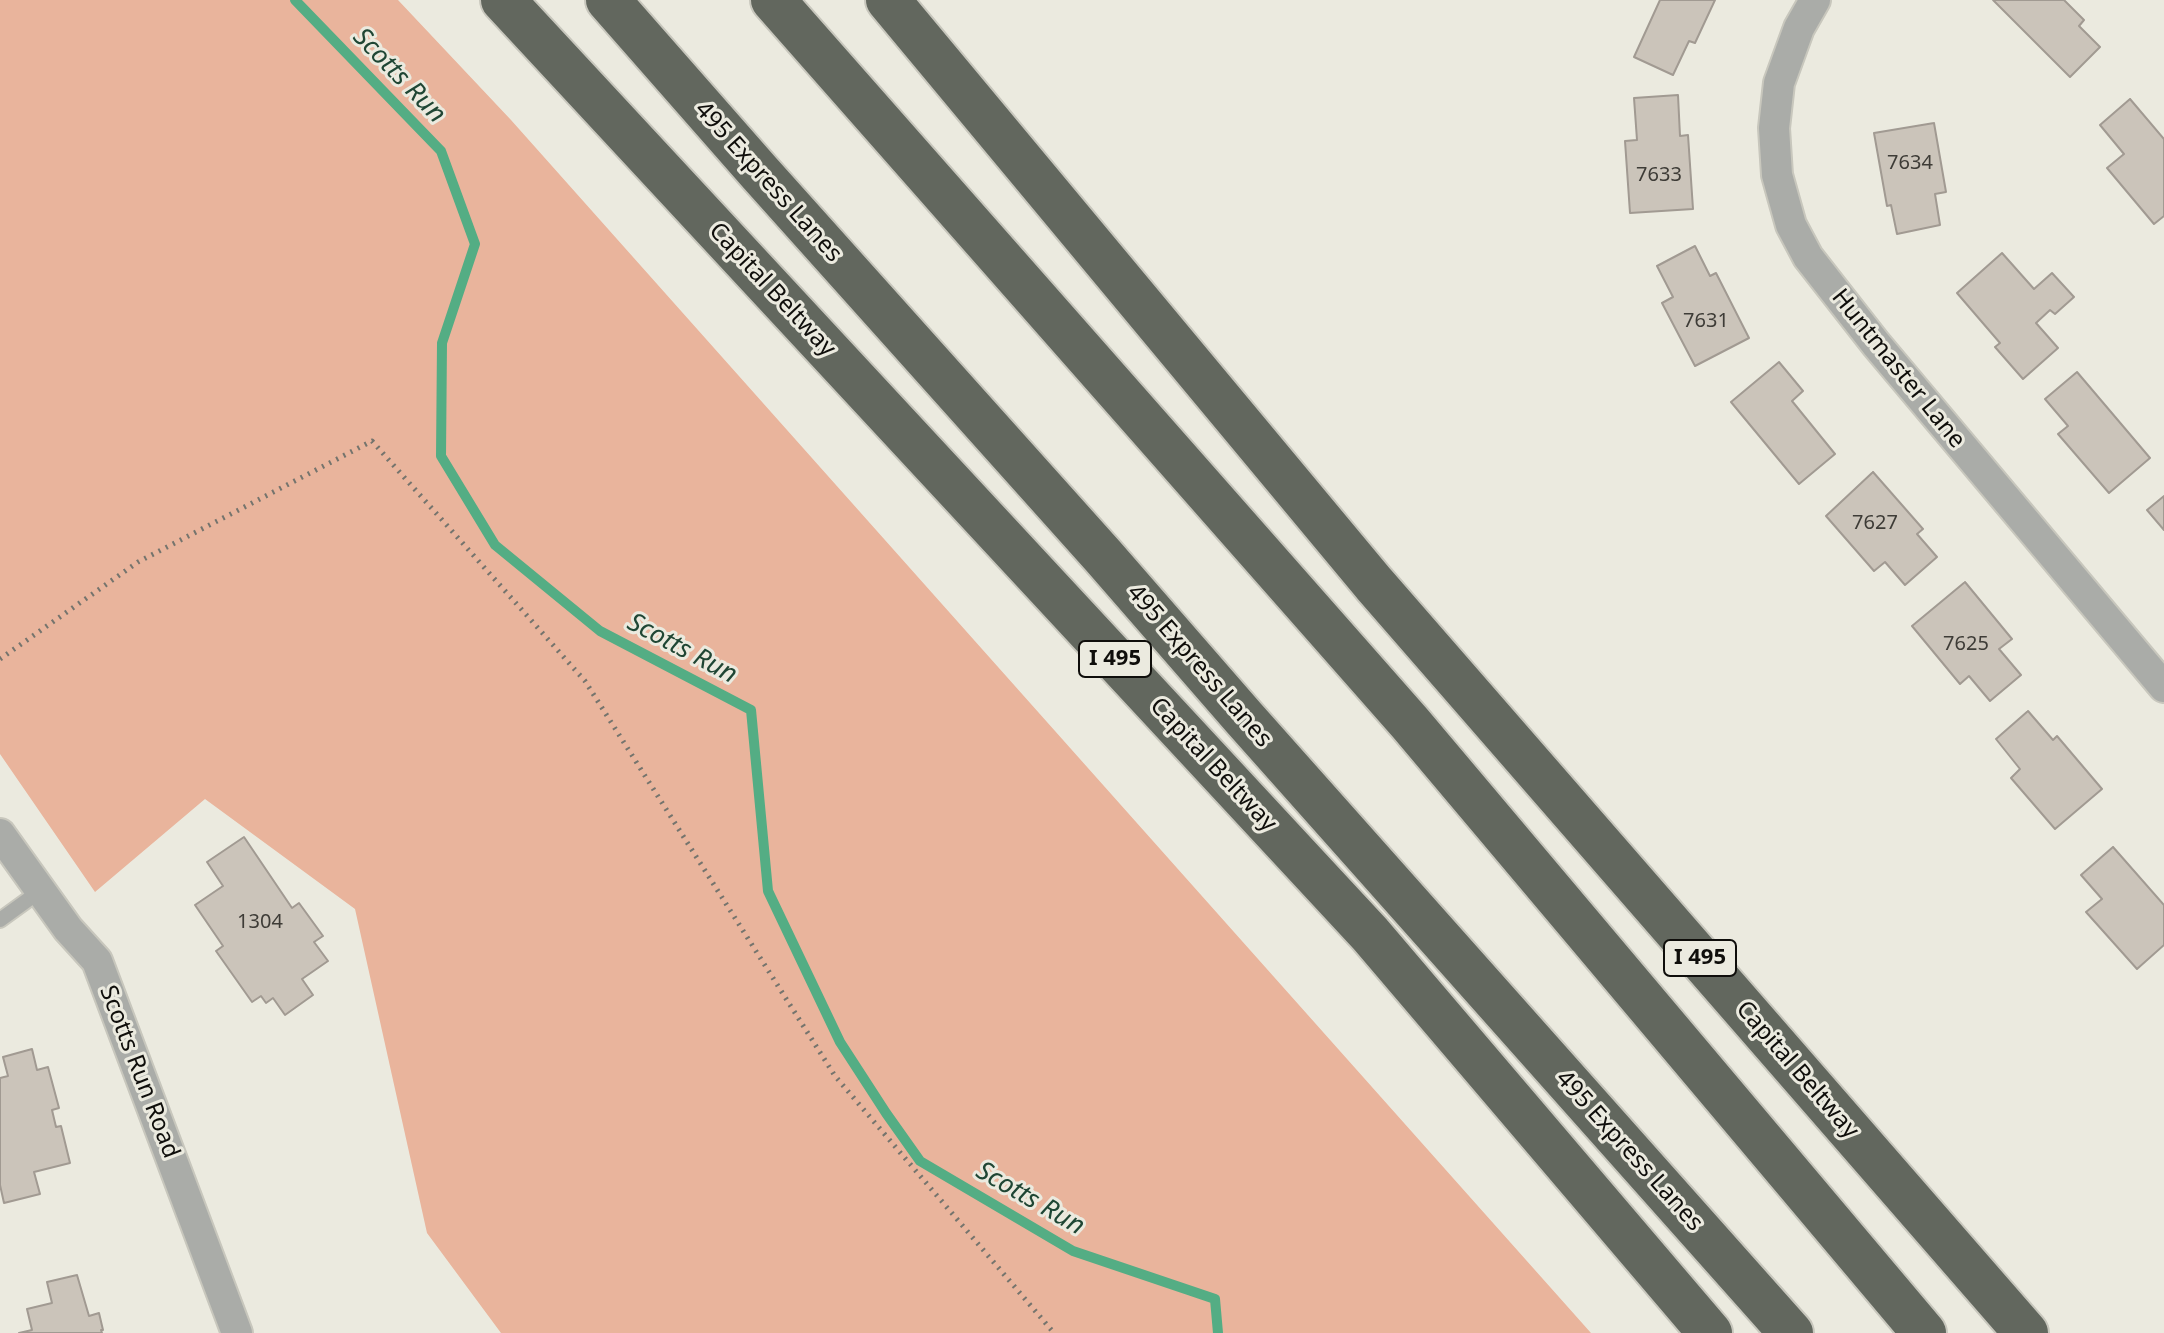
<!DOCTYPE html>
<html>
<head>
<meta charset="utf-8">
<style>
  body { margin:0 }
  canvas { display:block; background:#ebeadf }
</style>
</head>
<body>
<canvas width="2164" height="1333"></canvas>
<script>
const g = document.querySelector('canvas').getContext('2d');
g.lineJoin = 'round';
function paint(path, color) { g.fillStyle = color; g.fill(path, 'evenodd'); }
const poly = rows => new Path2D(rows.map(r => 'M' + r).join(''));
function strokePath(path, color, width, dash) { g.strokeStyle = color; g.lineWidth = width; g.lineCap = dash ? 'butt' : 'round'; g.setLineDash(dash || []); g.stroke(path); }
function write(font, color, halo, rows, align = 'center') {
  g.font = font + ' "Noto Sans",sans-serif'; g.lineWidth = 6; g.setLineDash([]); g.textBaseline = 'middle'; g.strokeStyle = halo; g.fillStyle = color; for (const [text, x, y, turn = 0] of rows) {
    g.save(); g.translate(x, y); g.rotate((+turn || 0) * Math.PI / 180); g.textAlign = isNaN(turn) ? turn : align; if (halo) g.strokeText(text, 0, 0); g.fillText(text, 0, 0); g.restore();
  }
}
paint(poly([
  [0,0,398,0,511,120,1591,1333,501,1333,427,1233,355,909,205,799,95,892,0,754]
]), '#e9b49c');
strokePath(poly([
  [295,0,441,151,475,244,442,343,441,456,495,545,600,631,751,710,768,891,840,1042,886,1113,920,1161,1073,1251,1215,1299,1218,1333]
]), '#54ad84', 10);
const building = poly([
  [1660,0,1715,0,1695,43,1689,41,1673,75,1634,57,1660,0],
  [1993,0,2064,0,2084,20,2079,26,2100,47,2070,77,1993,0],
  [1678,95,1680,136,1688,135,1693,209,1630,213,1625,141,1637,140,1634,98,1678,95],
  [2130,99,2164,139,2164,216,2154,224,2107,168,2124,154,2100,125,2130,99],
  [1934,123,1946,192,1935,194,1940,225,1897,234,1891,205,1887,206,1874,133,1934,123],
  [1695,246,1710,276,1716,273,1749,338,1695,366,1662,303,1673,297,1657,266,1695,246],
  [2002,253,2034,289,2052,273,2074,297,2055,314,2050,310,2036,323,2058,348,2023,379,1995,347,2000,343,1957,293,2002,253],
  [1779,362,1803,391,1792,401,1835,454,1799,484,1731,402,1779,362],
  [2077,372,2150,458,2109,493,2058,434,2068,426,2045,399,2077,372],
  [1873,472,1923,529,1917,534,1937,557,1905,585,1885,562,1874,571,1826,516,1873,472],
  [2164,496,2164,530,2147,510,2164,496],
  [1965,582,2012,639,1999,649,2021,675,1990,701,1969,676,1960,684,1912,626,1965,582],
  [2028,711,2053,740,2057,736,2102,789,2055,829,2011,778,2020,769,1996,739,2028,711],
  [244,837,292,908,299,903,323,936,314,942,328,961,302,979,313,995,285,1015,273,998,266,1003,261,996,252,1002,216,951,223,946,195,905,223,886,207,862,244,837],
  [2113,847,2164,905,2164,945,2137,969,2086,912,2102,899,2081,875,2113,847],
  [32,1049,37,1070,48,1067,59,1108,52,1110,56,1127,61,1126,70,1163,34,1172,40,1194,4,1203,0,1185,0,1078,8,1076,3,1057,32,1049],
  [77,1275,89,1316,99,1313,103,1330,101,1330,102,1333,19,1333,32,1330,27,1309,52,1303,47,1282,77,1275]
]);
paint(building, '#cbc4ba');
strokePath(building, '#a19a92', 2);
const lane = poly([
  [0,920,40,891]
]);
const street = poly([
  [1815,0,1799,28,1779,83,1774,128,1777,175,1791,225,1808,257,1876,344,2164,687],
  [0,834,68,929,97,961,237,1333]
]);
const highway = poly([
  [503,0,1370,934,1710,1333],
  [608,0,759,172,1103,556,1244,718,1791,1333],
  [773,0,1410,723,1924,1333],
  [888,0,1374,584,2026,1333]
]);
strokePath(lane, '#c8c7bd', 18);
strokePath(street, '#c8c7bd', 34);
strokePath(highway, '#c8c7bd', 48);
strokePath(poly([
  [0,659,138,562,372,441,585,681,835,1076,1054,1333]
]), '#75746d', 5, [2, 6]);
strokePath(lane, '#aaaca8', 14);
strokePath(street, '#aaaca8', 30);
strokePath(highway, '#62675e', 44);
write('20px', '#3e3c37', null, [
  ["7634",1910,163],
  ["7633",1659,175],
  ["7631",1706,321],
  ["7627",1875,523],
  ["7625",1966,644],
  ["1304",260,922]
]);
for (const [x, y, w] of [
  [1115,659,72],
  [1700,958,72]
]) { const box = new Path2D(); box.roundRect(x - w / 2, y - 18, w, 36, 6); g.fillStyle = '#ebeadf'; g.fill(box); strokePath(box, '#0f0e0b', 2); }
write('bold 22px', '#0f0e0b', null, [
  ["I 495",1115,659],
  ["I 495",1700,958]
]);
write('24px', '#0f0e0b', '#ebeadf', [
  ["495 Express Lanes",768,182,48],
  ["Capital Beltway",772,290,47],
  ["Huntmaster Lane",1898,369,51],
  ["495 Express Lanes",1199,666,49],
  ["Capital Beltway",1213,765,47],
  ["Capital Beltway",1797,1070,49],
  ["Scotts Run Road",139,1072,69],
  ["495 Express Lanes",1629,1151,48]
]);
write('italic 26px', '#1f4634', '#ebeadf', [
  ["Scotts Run",399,76,46],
  ["Scotts Run",682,649,28],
  ["Scotts Run",1030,1199,30]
]);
</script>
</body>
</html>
